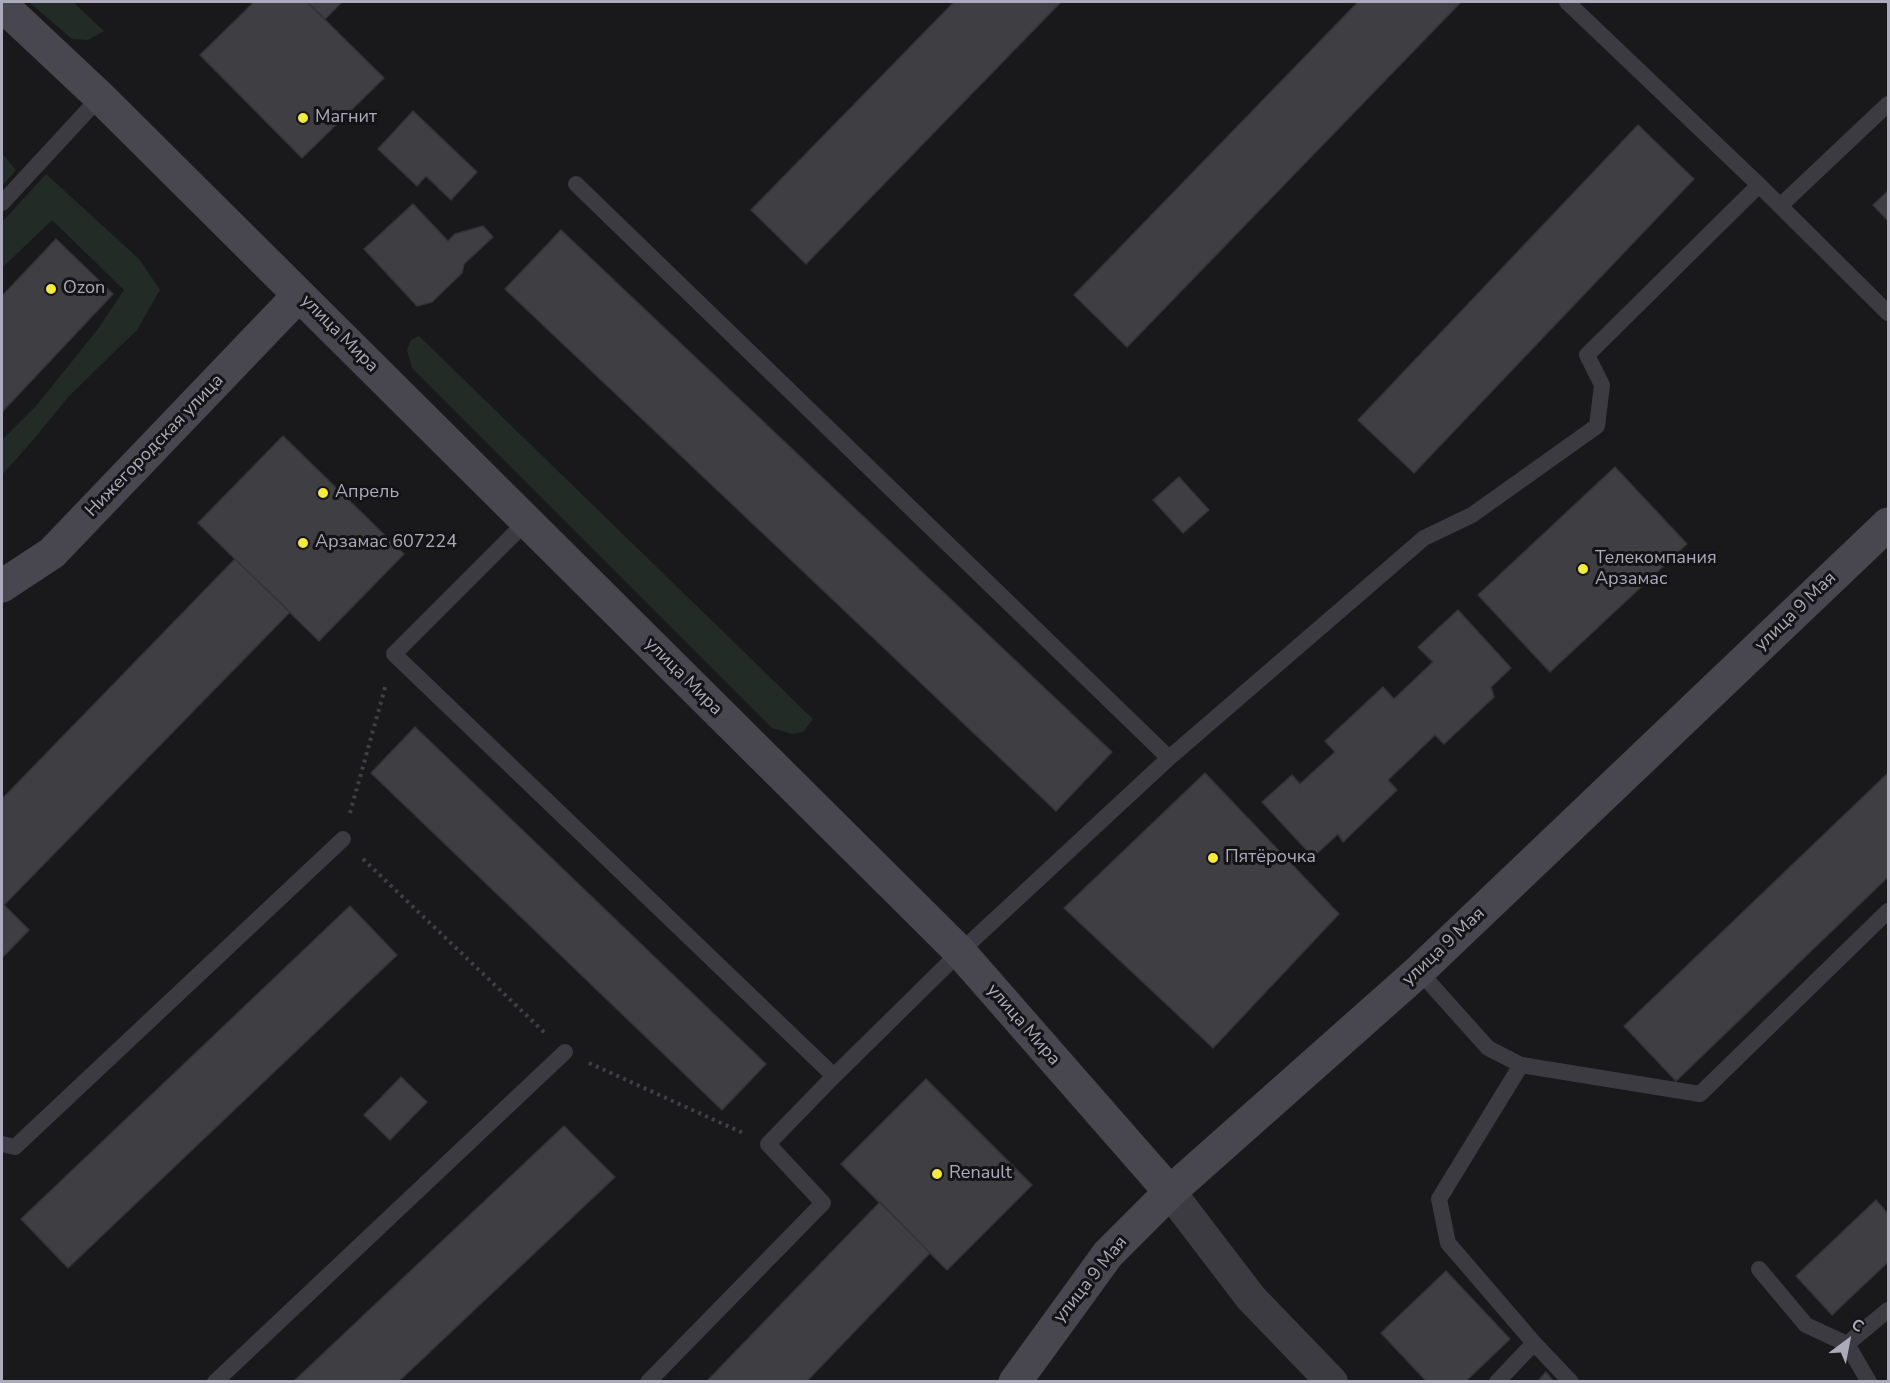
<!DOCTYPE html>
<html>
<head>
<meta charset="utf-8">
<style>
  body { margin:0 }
  #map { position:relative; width:1890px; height:1383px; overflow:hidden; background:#19191b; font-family:"Nunito Sans",sans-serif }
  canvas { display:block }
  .frame { position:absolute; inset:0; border:3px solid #ababbb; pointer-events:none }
  .north { position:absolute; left:1818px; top:1311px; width:60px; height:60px; -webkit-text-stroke:4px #141416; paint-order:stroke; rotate:32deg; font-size:16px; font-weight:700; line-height:24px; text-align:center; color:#ababbb }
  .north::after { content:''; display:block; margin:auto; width:21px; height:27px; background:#ababbb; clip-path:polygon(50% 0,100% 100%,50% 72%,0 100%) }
</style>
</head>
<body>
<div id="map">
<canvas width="1890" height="1383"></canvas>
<div class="frame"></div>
<div class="north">С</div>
</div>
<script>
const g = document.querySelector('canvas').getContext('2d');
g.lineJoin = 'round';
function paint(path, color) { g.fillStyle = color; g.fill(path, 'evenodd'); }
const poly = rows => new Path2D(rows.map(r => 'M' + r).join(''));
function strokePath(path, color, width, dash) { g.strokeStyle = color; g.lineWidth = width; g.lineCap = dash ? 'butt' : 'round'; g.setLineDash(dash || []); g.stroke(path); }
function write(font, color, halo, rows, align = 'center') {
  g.font = font + ' "Nunito Sans",sans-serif'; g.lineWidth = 6; g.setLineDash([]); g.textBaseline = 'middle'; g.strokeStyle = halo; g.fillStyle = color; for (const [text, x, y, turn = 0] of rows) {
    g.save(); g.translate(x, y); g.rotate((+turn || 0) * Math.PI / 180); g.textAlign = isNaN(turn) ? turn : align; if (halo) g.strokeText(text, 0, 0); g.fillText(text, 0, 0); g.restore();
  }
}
paint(poly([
  [29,2,73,2,104,31,88,40,72,39],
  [2,153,16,170,2,186],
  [46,174,139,259,160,290,137,330,69,396,34,439,2,475,2,440,36,406,98,329,124,290,52,220,2,268,2,222],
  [419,336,813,719,803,732,792,734,772,728,412,368,407,350,411,340]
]), '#222b26');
const building = poly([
  [254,2,307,2,384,78,302,158,200,55,254,2],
  [307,2,342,2,325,19,307,2],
  [954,2,1061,2,806,264,751,210,954,2],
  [1358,2,1461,2,1127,347,1074,295,1358,2],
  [413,111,477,172,451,200,426,176,417,186,378,149,413,111],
  [1638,125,1694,179,1414,473,1358,420,1638,125],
  [1888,191,1888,221,1873,205,1888,191],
  [413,204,448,241,455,234,483,226,493,237,464,264,462,273,432,302,417,306,364,249,413,204],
  [561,230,1112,752,1056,811,505,289,561,230],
  [56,239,113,294,2,412,2,296,56,239],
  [283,436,404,554,319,641,198,523,283,436],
  [1615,467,1687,544,1550,672,1478,595,1615,467],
  [1179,477,1209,510,1183,533,1153,500,1179,477],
  [235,559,290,612,4,905,29,930,2,958,2,799,235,559],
  [1458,610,1511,668,1491,687,1494,697,1444,744,1435,735,1388,780,1397,790,1343,842,1338,834,1313,857,1262,802,1292,775,1300,784,1335,752,1325,741,1383,687,1394,699,1433,662,1418,647,1458,610],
  [415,727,766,1064,722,1110,371,773,415,727],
  [1205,773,1339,914,1213,1048,1064,908,1205,773],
  [1888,773,1888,877,1676,1081,1624,1026,1888,773],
  [350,906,397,955,68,1268,21,1219,350,906],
  [401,1077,427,1102,390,1140,364,1115,401,1077],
  [926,1079,1032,1185,947,1270,841,1164,926,1079],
  [564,1126,615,1177,398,1382,293,1382,564,1126],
  [1876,1200,1888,1214,1888,1262,1832,1315,1796,1276,1876,1200],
  [880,1202,930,1253,806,1382,706,1382,880,1202],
  [1446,1271,1510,1339,1465,1382,1427,1382,1381,1333,1446,1271],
  [1546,1372,1554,1382,1537,1382,1546,1372]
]);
paint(building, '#3f3e43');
strokePath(building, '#343337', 1.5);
strokePath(poly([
  [350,813,386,684],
  [363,859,546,1034],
  [589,1063,743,1133]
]), '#403f47', 4, [3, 4.5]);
strokePath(poly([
  [1567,2,1759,185,1888,313],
  [576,184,1169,758],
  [2,203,100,97],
  [1780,206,1888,104],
  [527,521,394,654,834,1076,960,952,1169,758,1424,538,1472,515,1597,426,1602,385,1587,355,1759,185],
  [1419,971,1488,1048,1521,1065,1700,1094,1888,911],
  [1521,1065,1439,1199,1448,1243,1534,1343,1571,1382],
  [2,1144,15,1147,343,839],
  [1759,1269,1806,1325,1847,1344],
  [215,1382,565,1052],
  [648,1382,823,1203,768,1144,834,1076],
  [1497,1382,1534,1343],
  [1869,1382,1847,1344,1888,1310]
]), '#3c3b42', 16);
strokePath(poly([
  [1170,1192,1251,1298,1332,1382]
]), '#3c3b42', 32);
strokePath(poly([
  [2,5,100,97,960,952,1170,1192],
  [2,586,52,553,299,295],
  [1015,1382,1108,1254,1170,1192,1419,971,1888,524]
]), '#484750', 33);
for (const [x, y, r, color] of [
  [303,118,6,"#f5ec37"],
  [51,289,6,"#f5ec37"],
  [323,493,6,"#f5ec37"],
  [303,543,6,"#f5ec37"],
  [1583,569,6,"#f5ec37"],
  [1213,858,6,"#f5ec37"],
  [937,1174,6,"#f5ec37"]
]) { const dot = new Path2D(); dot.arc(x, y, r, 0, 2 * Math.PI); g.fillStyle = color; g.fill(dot); strokePath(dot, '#141416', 2); }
write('18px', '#ababbb', '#141416', [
  ["Магнит",315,118],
  ["Ozon",63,289],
  ["Апрель",335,493],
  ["Арзамас 607224",315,543],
  ["Телекомпания",1595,559],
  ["Арзамас",1595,580],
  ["Пятёрочка",1225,858],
  ["Renault",949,1174]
], 'left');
write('18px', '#ababbb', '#141416', [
  ["улица Мира",339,334,45],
  ["Нижегородская улица",155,446,-46],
  ["улица 9 Мая",1796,612,-44],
  ["улица Мира",683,677,45],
  ["улица 9 Мая",1444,947,-43],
  ["улица Мира",1023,1025,49],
  ["улица 9 Мая",1091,1280,-51]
]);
</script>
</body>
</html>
